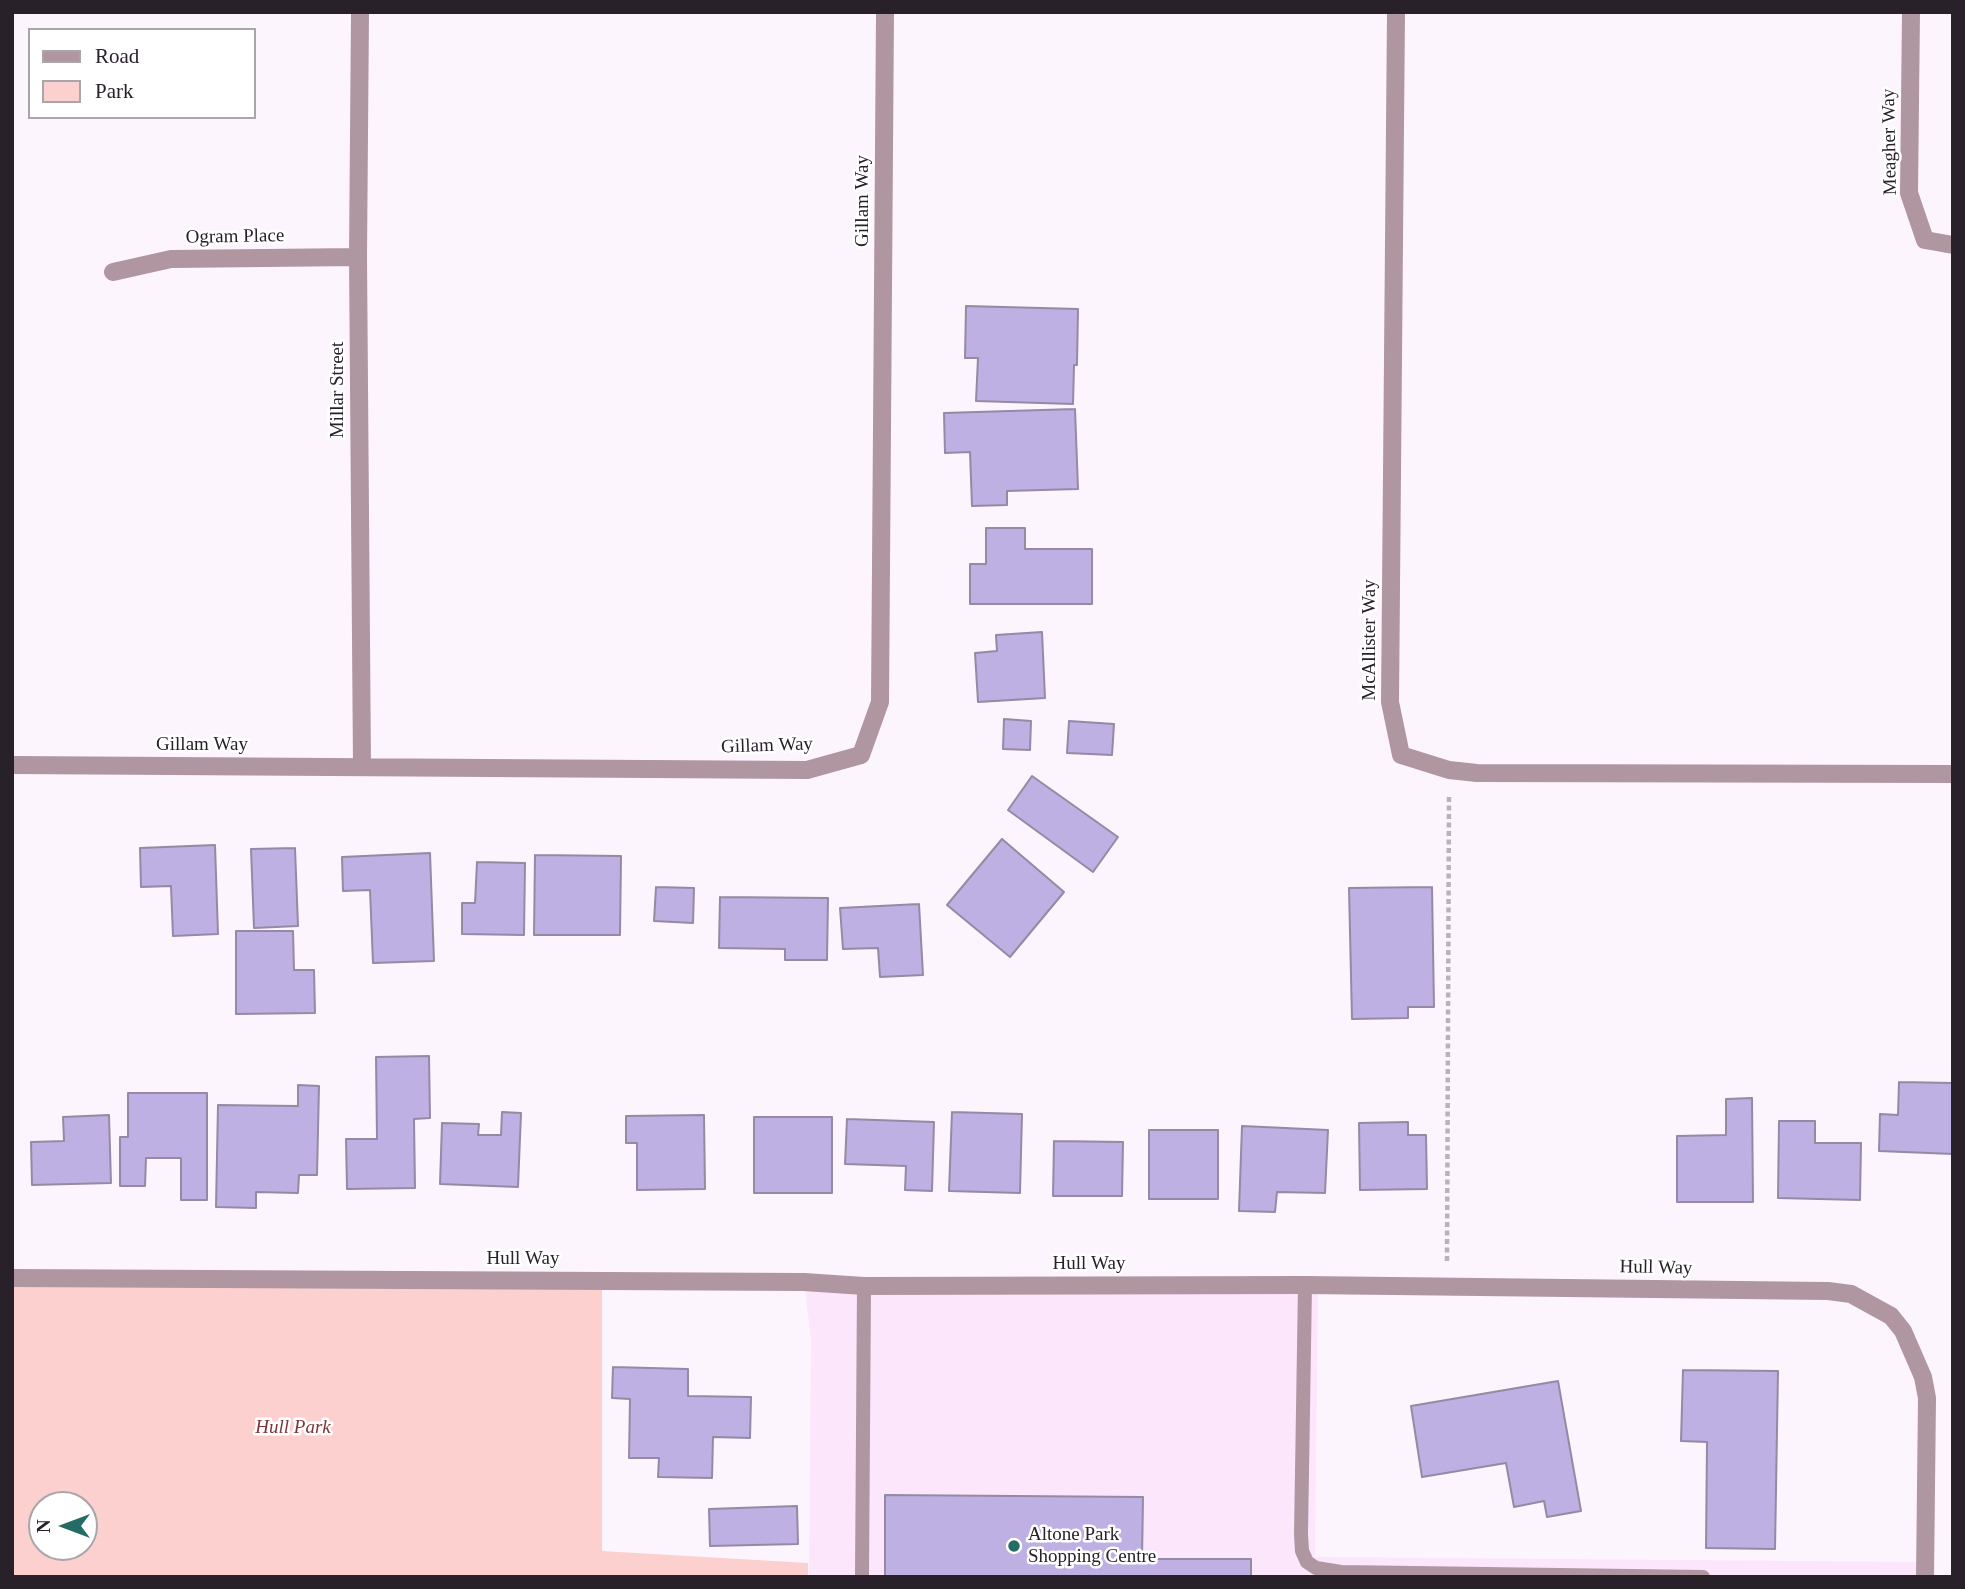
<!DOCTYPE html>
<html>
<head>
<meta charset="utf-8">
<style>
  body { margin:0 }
  #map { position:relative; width:1965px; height:1589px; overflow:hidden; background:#fdf5fe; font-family:"Times New Roman",serif }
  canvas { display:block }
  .frame { position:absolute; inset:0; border:14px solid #29212a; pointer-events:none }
  .legend { position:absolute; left:28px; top:28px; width:228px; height:91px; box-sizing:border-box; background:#fff; border:2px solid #a9a6aa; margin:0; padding:9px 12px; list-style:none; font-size:21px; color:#29212a }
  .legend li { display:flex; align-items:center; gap:14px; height:35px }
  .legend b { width:35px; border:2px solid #a9a6aa }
  .north { position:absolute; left:28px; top:1491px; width:70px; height:70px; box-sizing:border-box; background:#fff; border:2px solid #a9a6aa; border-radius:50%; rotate:270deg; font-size:19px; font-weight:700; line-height:28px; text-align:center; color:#29212a }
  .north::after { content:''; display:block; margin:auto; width:24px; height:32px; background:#246d65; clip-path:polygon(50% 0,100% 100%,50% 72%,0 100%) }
</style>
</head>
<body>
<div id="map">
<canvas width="1965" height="1589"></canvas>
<div class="frame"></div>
<ul class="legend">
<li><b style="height:9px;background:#af96a0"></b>Road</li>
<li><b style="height:19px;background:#fcd0ce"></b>Park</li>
</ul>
<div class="north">N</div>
</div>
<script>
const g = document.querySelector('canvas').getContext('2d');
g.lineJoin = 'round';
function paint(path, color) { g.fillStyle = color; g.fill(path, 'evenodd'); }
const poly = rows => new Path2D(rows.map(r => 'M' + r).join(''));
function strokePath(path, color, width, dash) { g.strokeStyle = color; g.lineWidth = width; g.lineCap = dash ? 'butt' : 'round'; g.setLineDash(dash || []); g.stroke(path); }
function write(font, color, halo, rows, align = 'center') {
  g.font = font + ' "Times New Roman",serif'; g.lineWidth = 5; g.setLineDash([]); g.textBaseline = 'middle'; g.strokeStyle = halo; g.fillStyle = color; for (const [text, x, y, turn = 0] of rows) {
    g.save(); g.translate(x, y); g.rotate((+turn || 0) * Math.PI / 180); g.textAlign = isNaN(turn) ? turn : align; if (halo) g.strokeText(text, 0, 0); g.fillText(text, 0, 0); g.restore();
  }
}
paint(poly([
  [804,1282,1318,1286,1315,1557,1925,1562,1925,1577,809,1577,811,1338]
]), '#fce6fc');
paint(poly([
  [12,1278,602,1281,602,1551,808,1563,808,1577,12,1577],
  [42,1505,84,1505,84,1547,42,1547]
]), '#fcd0ce');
const building = poly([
  [966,306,1078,309,1077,365,1074,365,1073,404,976,401,978,358,965,358,966,306],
  [1075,409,1078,489,1007,491,1007,505,972,506,970,452,945,453,944,413,1075,409],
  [986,528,1025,528,1025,549,1092,549,1092,604,970,604,970,564,986,564,986,528],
  [1042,632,1045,698,978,702,975,653,997,651,996,635,1042,632],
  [1004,719,1031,721,1030,750,1003,749,1004,719],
  [1069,721,1114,724,1112,755,1067,753,1069,721],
  [1032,776,1118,837,1093,872,1008,810,1032,776],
  [1002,839,1064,892,1010,957,947,905,1002,839],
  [215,845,218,934,173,936,171,886,141,887,140,848,215,845],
  [295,848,298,926,254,928,251,849,295,848],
  [430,853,434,961,373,963,370,890,343,891,342,857,430,853],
  [535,855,621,856,620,935,534,935,535,855],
  [477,862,525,863,524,935,462,934,462,903,475,903,477,862],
  [656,887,694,888,693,923,654,921,656,887],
  [1432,887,1434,1007,1408,1007,1408,1018,1352,1019,1349,888,1432,887],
  [720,897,828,898,827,960,785,960,785,949,719,948,720,897],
  [919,904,923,975,880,977,878,948,843,949,840,908,919,904],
  [236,931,293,931,294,970,314,970,315,1013,236,1014,236,931],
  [429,1056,430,1118,414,1119,415,1188,347,1189,346,1139,377,1139,376,1057,429,1056],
  [1899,1082,1953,1083,1953,1154,1879,1151,1880,1114,1898,1115,1899,1082],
  [298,1085,319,1086,317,1175,299,1175,298,1193,256,1192,256,1208,216,1207,218,1105,298,1106,298,1085],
  [128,1093,207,1093,207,1200,181,1200,181,1158,146,1158,145,1186,120,1186,120,1137,128,1137,128,1093],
  [1752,1098,1753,1202,1677,1202,1677,1136,1726,1135,1726,1099,1752,1098],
  [502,1112,521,1113,518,1187,440,1184,442,1123,479,1124,478,1135,501,1135,502,1112],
  [952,1112,1022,1114,1020,1193,949,1191,952,1112],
  [109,1115,111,1183,32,1185,31,1142,64,1141,63,1117,109,1115],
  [704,1115,705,1189,637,1190,637,1143,626,1143,626,1116,704,1115],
  [754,1117,832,1117,832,1193,754,1193,754,1117],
  [847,1119,934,1122,932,1191,905,1190,906,1166,845,1164,847,1119],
  [1779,1121,1815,1121,1815,1143,1861,1143,1860,1200,1778,1198,1779,1121],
  [1408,1122,1408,1135,1426,1135,1427,1189,1360,1190,1359,1123,1408,1122],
  [1242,1126,1328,1130,1325,1193,1277,1192,1275,1212,1239,1211,1242,1126],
  [1149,1130,1218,1130,1218,1199,1149,1199,1149,1130],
  [1054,1141,1123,1142,1122,1196,1053,1196,1054,1141],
  [613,1367,688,1369,688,1396,751,1397,750,1438,713,1437,712,1478,658,1477,659,1458,629,1458,630,1399,612,1398,613,1367],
  [1683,1370,1778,1371,1775,1549,1706,1548,1707,1442,1681,1441,1683,1370],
  [1558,1381,1581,1511,1547,1517,1544,1501,1514,1507,1506,1463,1422,1477,1411,1406,1558,1381],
  [885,1495,1143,1497,1142,1559,1251,1559,1251,1577,885,1577,885,1495],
  [797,1506,798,1544,710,1546,709,1509,797,1506]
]);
paint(building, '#beb0e3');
strokePath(building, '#918ba4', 2);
strokePath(poly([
  [1447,1261,1449,794]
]), '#bab2bb', 4.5, [5, 3.5]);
strokePath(poly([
  [1305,1285,1301,1534,1302,1551,1307,1562,1316,1568,1341,1572,1703,1577],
  [862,1577,864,1286]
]), '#af96a0', 14);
strokePath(poly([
  [360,12,358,257,362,767],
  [1396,12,1390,702,1401,755,1449,770,1477,773,1953,774],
  [1911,12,1909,193,1925,240,1953,245],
  [113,272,171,259,358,257],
  [12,765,807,770,861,755,880,702,885,12],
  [12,1278,804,1282,864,1286,1305,1285,1828,1291,1851,1294,1891,1316,1903,1331,1923,1377,1927,1398,1925,1577]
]), '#af96a0', 18);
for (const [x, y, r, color] of [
  [1014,1546,7,"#246d65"]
]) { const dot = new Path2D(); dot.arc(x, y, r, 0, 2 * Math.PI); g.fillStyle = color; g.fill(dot); strokePath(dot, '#fff', 2.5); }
write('19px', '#29212a', '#fff', [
  ["Meagher Way",1890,142,-91],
  ["Gillam Way",863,201,-90],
  ["Ogram Place",235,237,-1],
  ["Millar Street",338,390,-90],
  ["McAllister Way",1370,640,-90],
  ["Gillam Way",202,745],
  ["Gillam Way",767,746,-2],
  ["Hull Way",523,1259],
  ["Hull Way",1089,1264],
  ["Hull Way",1656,1268,1]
]);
write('italic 19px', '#7e3436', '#fff', [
  ["Hull Park",293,1428]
]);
write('19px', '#29212a', '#fff', [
  ["Altone Park",1028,1535],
  ["Shopping Centre",1028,1557]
], 'left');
</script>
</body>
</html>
